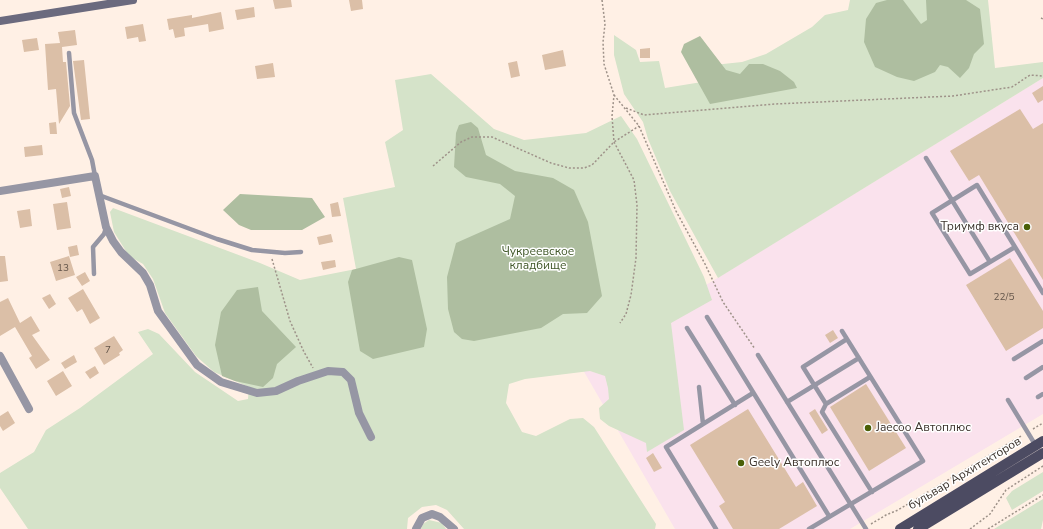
<!DOCTYPE html>
<html>
<head>
<meta charset="utf-8">
<style>
  body { margin:0 }
  canvas { display:block; background:#fff0e5 }
</style>
</head>
<body>
<canvas width="1043" height="529"></canvas>
<script>
const g = document.querySelector('canvas').getContext('2d');
g.lineJoin = 'round';
function paint(path, color) { g.fillStyle = color; g.fill(path, 'evenodd'); }
const poly = rows => new Path2D(rows.map(r => 'M' + r).join(''));
function strokePath(path, color, width, dash) { g.strokeStyle = color; g.lineWidth = width; g.lineCap = dash ? 'butt' : 'round'; g.setLineDash(dash || []); g.stroke(path); }
function write(font, color, halo, rows, align = 'center') {
  g.font = font + ' "Nunito Sans",sans-serif'; g.lineWidth = 3; g.setLineDash([]); g.textBaseline = 'middle'; g.strokeStyle = halo; g.fillStyle = color; for (const [text, x, y, turn = 0] of rows) {
    g.save(); g.translate(x, y); g.rotate((+turn || 0) * Math.PI / 180); g.textAlign = isNaN(turn) ? turn : align; if (halo) g.strokeText(text, 0, 0); g.fillText(text, 0, 0); g.restore();
  }
}
paint(poly([
  [1043,78,1043,414,850,529,675,529,579,363]
]), '#fae2ed');
paint(poly([
  [850,0,988,0,995,68,1043,62,1043,78,718,278,670,191,648,139,643,122,624,94,614,55,614,35,636,50,640,62,659,61,665,88,708,81,704,66,742,62,766,54,812,27,825,15,848,10],
  [431,74,494,129,524,140,586,133,621,116,637,139,704,277,712,300,671,323,684,430,647,452,646,443,609,426,600,419,599,408,609,399,608,388,605,376,590,371,525,379,509,384,506,403,522,432,536,436,570,419,583,418,594,427,656,524,655,529,464,529,447,510,436,505,422,507,408,518,407,529,28,529,0,488,0,473,34,452,46,430,80,408,153,354,138,332,148,329,159,334,195,372,238,401,248,399,249,387,214,372,196,356,165,313,153,279,143,264,129,256,114,232,110,212,113,208,260,263,300,280,356,269,343,198,395,187,385,142,403,130,395,80],
  [1043,472,1043,491,1012,510,1006,498,1012,491],
  [1043,499,1043,520,1041,529,994,529],
  [429,520,442,523,446,529,421,529,423,524]
]), '#d5e3c9');
paint(poly([
  [887,0,903,0,921,24,927,20,926,0,966,0,980,9,984,44,974,54,969,68,960,78,948,67,940,65,935,72,914,81,897,77,875,67,864,42,866,19,876,3],
  [700,36,726,70,740,74,749,64,763,64,780,71,794,82,797,88,710,104,681,52,684,44],
  [471,122,478,128,486,155,515,171,553,178,574,190,588,222,602,296,587,313,563,314,541,328,474,341,462,339,454,332,448,309,447,277,456,243,510,219,515,196,500,184,466,177,454,167,456,133,459,125],
  [240,194,312,198,325,217,302,230,251,230,239,225,223,210],
  [399,257,412,260,427,329,424,347,373,359,360,351,348,282,352,270],
  [258,287,262,311,296,347,277,364,273,378,263,387,235,381,222,376,215,345,221,312,237,290]
]), '#aebea0');
paint(poly([
  [273,0,291,0,292,7,275,9],
  [349,0,362,0,363,9,351,11],
  [254,7,255,17,237,20,235,10],
  [221,12,224,29,209,32,208,24,184,28,185,36,175,38,173,29,169,30,167,19,192,15,192,18],
  [143,24,146,41,139,42,138,37,127,39,125,27],
  [75,30,77,45,62,47,63,62,66,62,70,106,59,124,56,89,48,90,45,44,60,43,58,32],
  [37,38,39,50,24,52,22,40],
  [650,48,650,58,640,58,640,49],
  [563,50,566,66,545,70,542,55],
  [84,60,90,119,81,120,73,61],
  [517,61,520,76,511,78,508,63],
  [273,63,275,77,257,79,255,66],
  [1043,86,1043,100,1038,103,1032,93],
  [1020,109,1033,129,1043,123,1043,280,979,175,969,181,950,151],
  [56,122,57,134,50,134,49,123],
  [42,145,43,155,25,157,24,147],
  [69,187,71,196,62,198,60,189],
  [67,202,71,228,57,230,53,204],
  [338,202,341,216,332,217,330,204],
  [30,209,32,226,20,228,17,211],
  [331,234,333,242,319,245,317,237],
  [77,245,79,255,70,257,68,247],
  [0,256,5,256,8,281,0,282],
  [69,256,75,275,56,281,50,262],
  [1010,258,1043,311,1043,328,1006,351,966,285],
  [335,260,336,267,323,270,321,262],
  [85,272,90,281,82,286,76,277],
  [83,289,100,318,90,324,82,309,77,312,68,298],
  [50,294,56,304,49,309,42,298],
  [8,298,20,323,31,316,40,331,32,335,50,360,36,369,29,358,32,356,15,327,0,336,0,302],
  [833,330,838,338,830,343,825,335],
  [114,336,123,350,119,353,120,355,104,365,94,348],
  [74,355,77,362,65,369,61,363],
  [95,366,99,373,90,379,85,372],
  [63,371,72,386,56,396,47,381],
  [866,384,906,448,869,471,830,407],
  [748,409,796,487,803,482,817,506,779,529,733,529,719,506,725,502,690,445],
  [815,409,828,430,822,434,809,413],
  [8,411,15,423,3,431,0,426,0,416],
  [653,453,662,468,654,472,646,458]
]), '#dbbfa7');
strokePath(poly([
  [602,0,605,24,603,42,604,64,614,95,612,116,614,142,634,180,637,205,636,258,631,295,626,314,620,323],
  [1041,18,1043,19],
  [614,95,639,126,676,211,705,264,723,302,755,349],
  [626,108,644,115,775,104,953,96,1012,87,1030,75,1043,76],
  [433,166,461,142,472,137,492,137,551,163,569,168,584,168,592,165,614,142,639,126],
  [272,259,290,321,304,352,313,368],
  [1033,429,1043,423],
  [871,524,886,515,898,510,1021,436],
  [970,529,990,514,1006,490,1043,466],
  [988,529,1043,495]
]), '#9e9289', 1.5, [2, 2]);
strokePath(poly([
  [69,53,74,113,92,160,95,176],
  [926,158,990,262],
  [99,195,217,239,252,250,285,253,301,252],
  [1015,247,970,274,932,213,977,185,1015,247,1043,293],
  [94,274,93,247,104,234,106,228],
  [707,317,829,516],
  [687,328,735,405],
  [847,339,803,367,826,404,870,377],
  [758,355,866,529],
  [1014,359,1043,341],
  [1026,378,1043,367],
  [699,387,703,424],
  [1038,397,1043,394],
  [1008,400,1036,446],
  [787,402,859,358],
  [826,404,822,412,872,492],
  [716,529,666,447,753,393],
  [809,529,923,461,842,331]
]), '#9696a4', 4.5);
strokePath(poly([
  [0,191,95,176,106,227,113,241,121,252,143,273,150,285,158,311,197,365,221,382,257,393,276,391,298,381,328,371,343,372,351,380,359,413,371,437],
  [0,356,29,409],
  [416,529,422,518,432,514,440,517,454,529]
]), '#9696a4', 8);
strokePath(poly([
  [0,21,133,0]
]), '#6b6a7e', 8);
strokePath(poly([
  [900,529,1043,441],
  [918,529,1043,453]
]), '#4c4b62', 10);
for (const [x, y, r, color] of [
  [1027,227,4,"#4a5f07"],
  [868,428,4,"#4a5f07"],
  [741,463,4,"#4a5f07"]
]) { const dot = new Path2D(); dot.arc(x, y, r, 0, 2 * Math.PI); g.fillStyle = color; g.fill(dot); strokePath(dot, '#fff', 1.5); }
write('10px', '#63554a', null, [
  ["13",63,269],
  ["22/5",1004,298],
  ["7",108,351]
]);
write('12px', '#3b322b', '#fff', [
  ["Триумф вкуса",1019,227,"right"],
  ["Jaecoo Автоплюс",876,428],
  ["Geely Автоплюс",749,463]
], 'left');
write('12px', '#41582a', '#fff', [
  ["Чукреевское",538,252],
  ["кладбище",538,266]
]);
write('12px', '#3b322b', '#fff', [
  ["бульвар Архитекторов",965,474,-31]
]);
</script>
</body>
</html>
